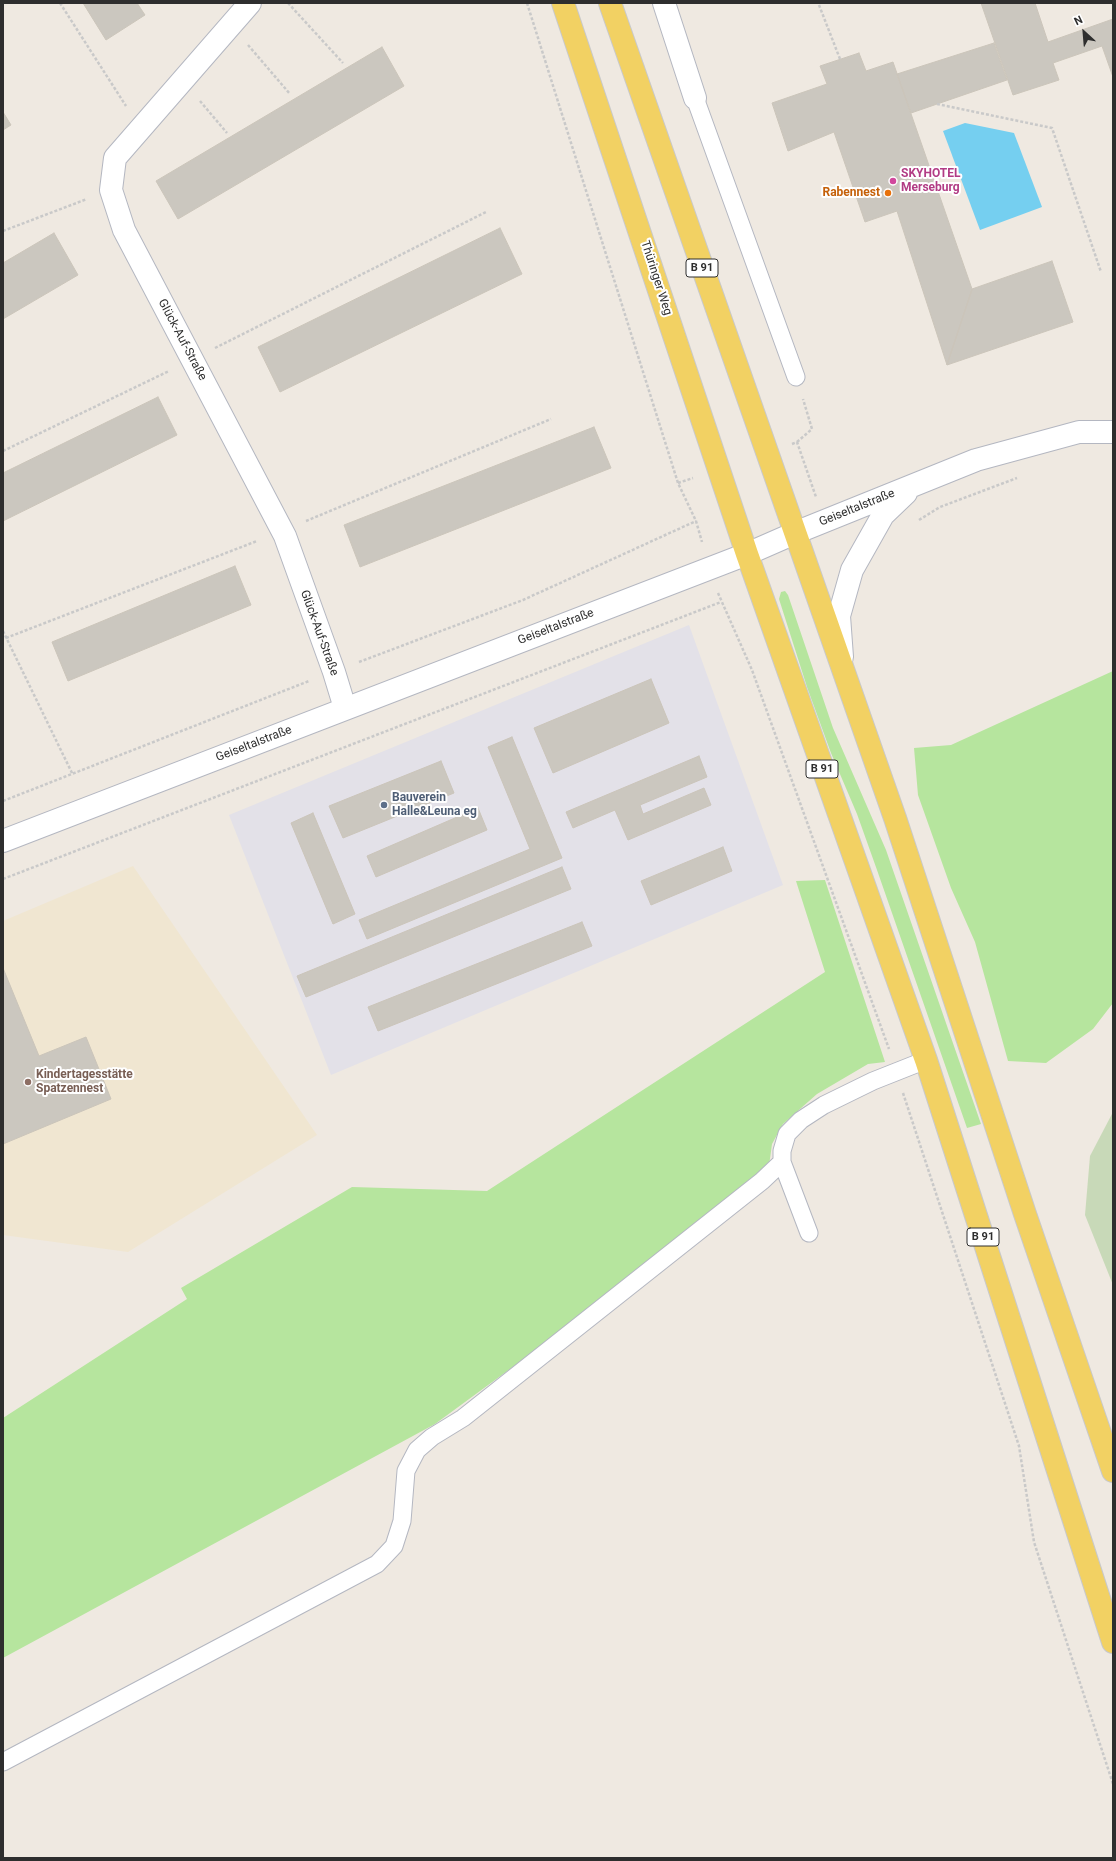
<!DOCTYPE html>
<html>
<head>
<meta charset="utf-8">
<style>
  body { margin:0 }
  #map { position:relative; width:1116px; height:1861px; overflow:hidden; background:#efe9e1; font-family:Roboto,sans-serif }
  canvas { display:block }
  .frame { position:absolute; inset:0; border:4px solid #2e2e2e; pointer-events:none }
  .north { position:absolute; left:1064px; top:12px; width:40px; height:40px; -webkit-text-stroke:3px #fff; paint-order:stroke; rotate:334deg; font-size:11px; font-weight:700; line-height:16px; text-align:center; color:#2e2e2e }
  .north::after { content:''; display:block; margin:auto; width:14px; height:18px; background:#2e2e2e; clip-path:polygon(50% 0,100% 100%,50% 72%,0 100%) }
</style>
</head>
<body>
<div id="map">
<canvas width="1116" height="1861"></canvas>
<div class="frame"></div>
<div class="north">N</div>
</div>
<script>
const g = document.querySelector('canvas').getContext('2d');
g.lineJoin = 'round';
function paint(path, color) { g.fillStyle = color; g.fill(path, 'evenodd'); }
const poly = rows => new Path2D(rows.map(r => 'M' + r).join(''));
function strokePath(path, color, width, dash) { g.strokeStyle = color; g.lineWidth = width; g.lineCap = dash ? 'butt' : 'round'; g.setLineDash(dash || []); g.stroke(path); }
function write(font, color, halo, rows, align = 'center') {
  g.font = font + ' Roboto,sans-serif'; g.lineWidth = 4; g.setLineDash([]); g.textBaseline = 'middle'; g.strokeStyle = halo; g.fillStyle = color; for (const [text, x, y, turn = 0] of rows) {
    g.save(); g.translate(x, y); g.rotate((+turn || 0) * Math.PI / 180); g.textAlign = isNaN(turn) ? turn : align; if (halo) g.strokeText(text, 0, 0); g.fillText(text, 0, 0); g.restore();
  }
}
paint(poly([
  [689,625,783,885,331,1075,229,815]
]), '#e3e1e8');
paint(poly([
  [133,866,317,1135,128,1252,3,1235,3,921]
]), '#f0e6d1');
paint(poly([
  [785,591,788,595,833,728,886,850,981,1124,967,1128,877,870,857,814,831,753,807,687,779,599,781,592],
  [1113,671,1113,1003,1093,1029,1046,1063,1008,1061,975,942,951,888,918,795,914,748,951,745],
  [825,880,885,1062,868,1064,817,1094,783,1124,772,1144,769,1166,600,1303,435,1424,3,1658,3,1418,187,1299,181,1288,352,1187,487,1191,825,972,796,881]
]), '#b6e59e');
paint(poly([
  [1113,1112,1113,1285,1085,1215,1090,1156]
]), '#c8d9b8');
paint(poly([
  [965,123,1014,133,1042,207,980,230,943,131]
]), '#75cff0');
const building = poly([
  [83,3,137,3,145,15,106,40,83,3],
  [981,3,1035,3,1048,42,1113,19,1113,77,1102,46,1053,63,1059,80,1013,95,981,3],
  [994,43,1007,80,911,113,897,74,994,43],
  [382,47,404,86,178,219,156,181,382,47],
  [859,53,866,71,893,62,972,289,947,365,897,211,865,222,834,132,788,151,772,103,827,84,820,66,859,53],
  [3,112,11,125,3,130,3,112],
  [500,228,522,274,280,392,258,347,500,228],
  [54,233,78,275,3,319,3,263,54,233],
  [1052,261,1073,322,947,365,972,289,1052,261],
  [158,397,177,435,3,521,3,473,158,397],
  [594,427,611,468,360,567,344,525,594,427],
  [235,566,251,605,68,681,52,642,235,566],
  [651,679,669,723,553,773,534,728,651,679],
  [512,737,562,858,367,939,359,920,530,849,488,747,512,737],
  [699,756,707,777,640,805,643,814,704,788,711,805,628,840,615,810,573,828,566,812,699,756],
  [441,761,454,793,343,838,329,806,441,761],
  [478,808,487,830,376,877,367,856,478,808],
  [313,813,355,914,333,924,291,823,313,813],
  [723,847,732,871,651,905,641,881,723,847],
  [562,867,571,889,306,997,297,976,562,867],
  [582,922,592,946,378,1031,368,1007,582,922],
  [3,968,39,1056,86,1037,111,1099,3,1144,3,968]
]);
paint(building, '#cbc7bf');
strokePath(building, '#cbc5ba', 1);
const lane = poly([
  [695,98,796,377],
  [809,1233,782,1162,782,1151,787,1134,801,1120,824,1105,873,1081,926,1060],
  [3,1762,377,1564,394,1546,402,1521,406,1471,417,1450,432,1437,463,1418,762,1181,782,1162]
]);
const street = poly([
  [250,3,115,158,111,190,124,230,285,536,334,672,345,708],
  [664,3,695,98]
]);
const secondary = poly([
  [842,657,839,616,852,570,883,515,906,493],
  [3,841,747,554,795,533,976,460,1079,432,1113,432]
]);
const primary = poly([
  [563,3,747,554,926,1060,1113,1642],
  [610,3,895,818,1025,1214,1113,1471]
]);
strokePath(lane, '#b4b7c1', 19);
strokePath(street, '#b4b7c1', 24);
strokePath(secondary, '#b4b7c1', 24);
strokePath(primary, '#c9c9c9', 24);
strokePath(poly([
  [60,3,126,106],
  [288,3,343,63],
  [527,3,678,483,696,521,702,542],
  [819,5,840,59],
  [248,45,290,94],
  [200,101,227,133],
  [937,104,1052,128,1101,272],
  [3,231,87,199],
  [215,348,486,212],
  [797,442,812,429,803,399],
  [792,444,797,442,816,497],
  [3,451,169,371],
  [678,483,693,478],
  [919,520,940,507,1017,478],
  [306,521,551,419],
  [718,593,752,670,889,1049],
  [3,631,72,773],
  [6,638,257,541],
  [359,662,523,600,696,521],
  [3,801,309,681],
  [3,879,721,602],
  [903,1093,1019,1446,1034,1542,1113,1784]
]), '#c9c9c9', 2.5, [3, 2]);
strokePath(lane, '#fff', 17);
strokePath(street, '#fff', 22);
strokePath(secondary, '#fff', 22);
strokePath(primary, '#f2d163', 22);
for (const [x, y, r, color] of [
  [893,181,4,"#d1479c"],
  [888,193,4,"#e8710a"],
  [384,805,4,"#5c6f8a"],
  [28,1082,4,"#8d6e63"]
]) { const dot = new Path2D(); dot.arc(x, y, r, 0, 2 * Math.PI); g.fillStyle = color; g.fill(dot); strokePath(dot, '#fff', 1.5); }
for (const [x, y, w] of [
  [702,268,32],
  [822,769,32],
  [983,1237,32]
]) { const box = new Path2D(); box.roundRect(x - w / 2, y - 9, w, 18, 3); g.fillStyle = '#fff'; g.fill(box); strokePath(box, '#2e2e2e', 1); }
write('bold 11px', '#2e2e2e', null, [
  ["B 91",702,268],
  ["B 91",822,769],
  ["B 91",983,1237]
]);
write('bold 12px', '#b23c85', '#fff', [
  ["SKYHOTEL",901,174],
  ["Merseburg",901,188]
], 'left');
write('bold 12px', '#c56008', '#fff', [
  ["Rabennest",880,193]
], 'right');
write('12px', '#2e2e2e', '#fff', [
  ["Thüringer Weg",656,278,72],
  ["Glück-Auf-Straße",182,340,62],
  ["Geiseltalstraße",857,508,-22],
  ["Geiseltalstraße",556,627,-21],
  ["Glück-Auf-Straße",319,633,70],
  ["Geiseltalstraße",254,744,-21]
]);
write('bold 12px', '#4e5e75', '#fff', [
  ["Bauverein",392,798],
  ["Halle&Leuna eg",392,812]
], 'left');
write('bold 12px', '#785e54', '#fff', [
  ["Kindertagesstätte",36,1075],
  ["Spatzennest",36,1089]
], 'left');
</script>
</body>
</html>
